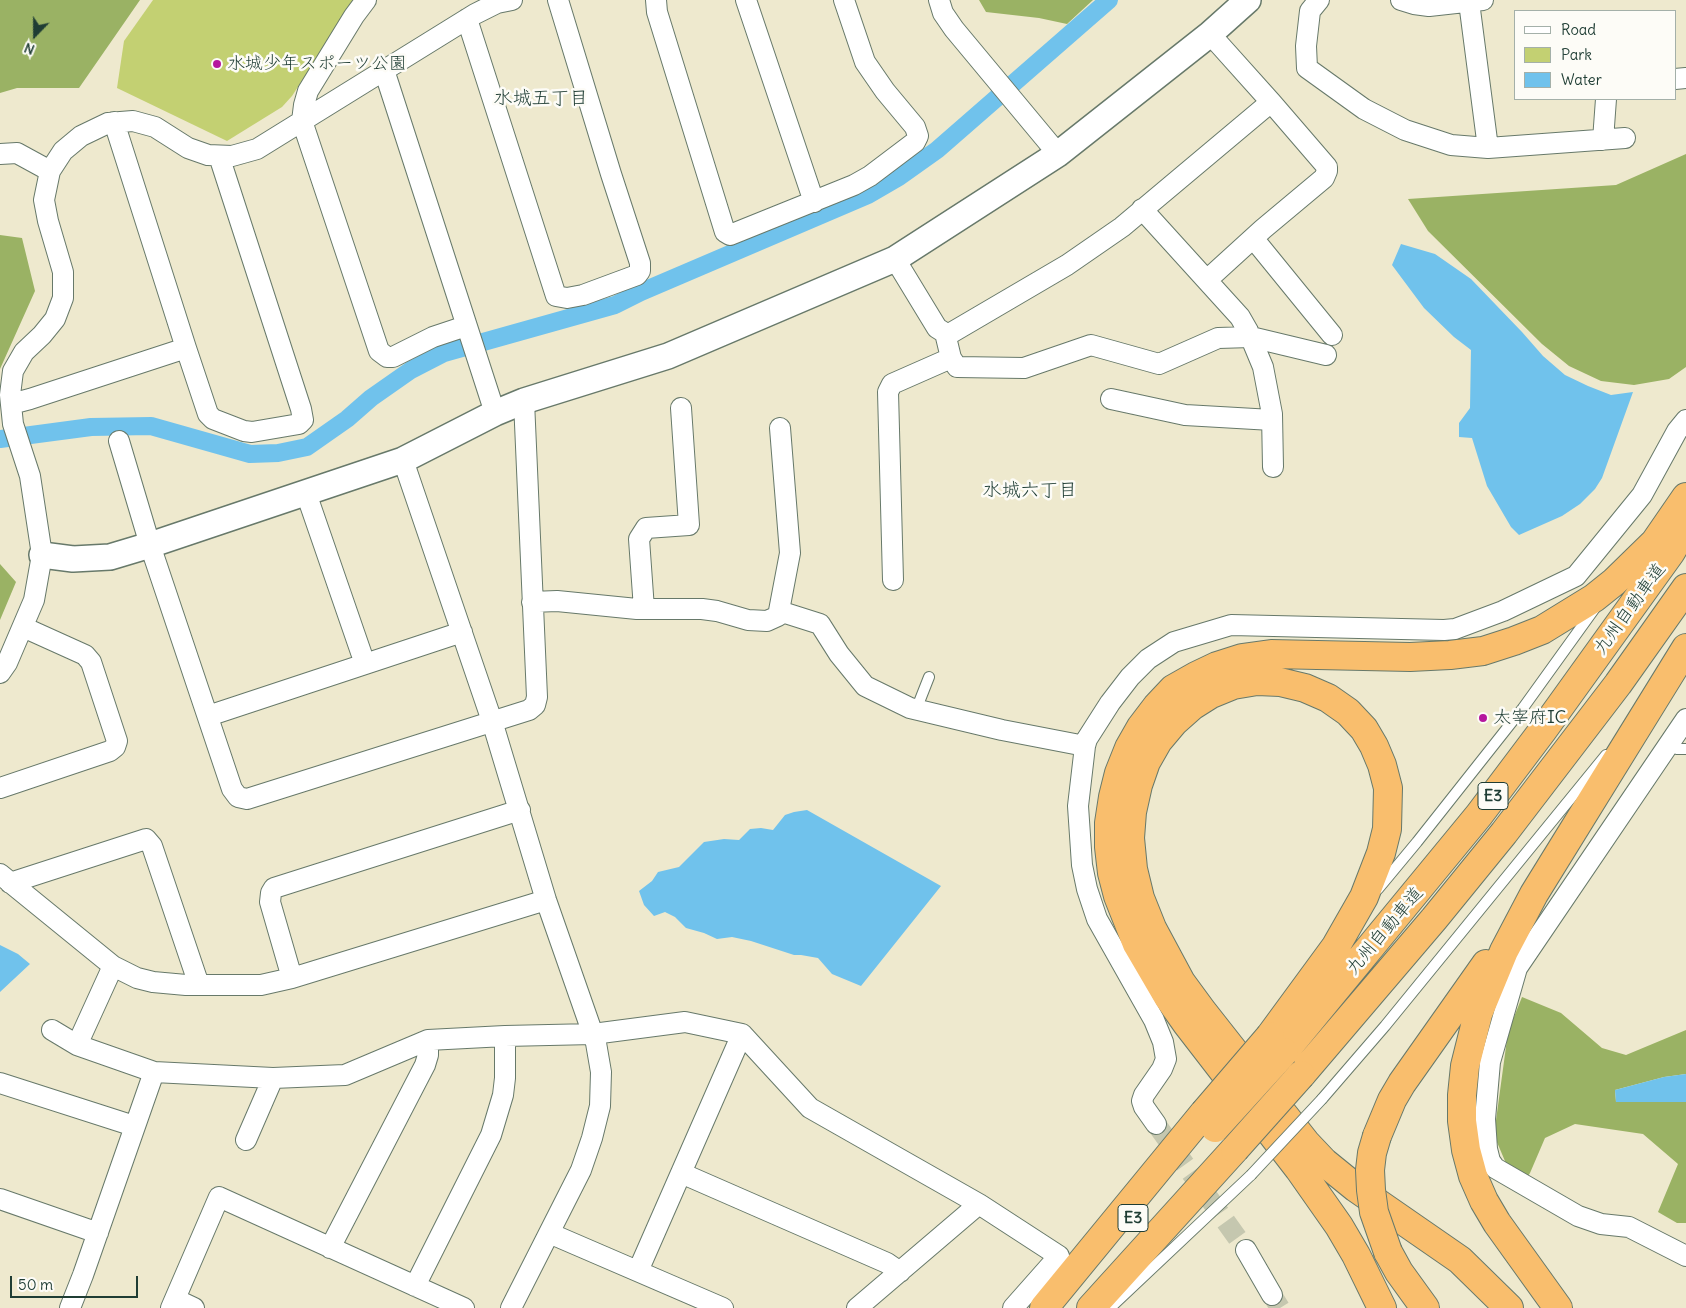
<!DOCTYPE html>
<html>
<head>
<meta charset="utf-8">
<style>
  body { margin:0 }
  #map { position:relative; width:1686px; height:1308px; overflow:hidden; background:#eee9ce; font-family:Delius,sans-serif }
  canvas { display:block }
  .legend { position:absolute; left:1514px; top:10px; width:162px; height:90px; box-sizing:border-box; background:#fdfcf7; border:1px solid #a4b0a9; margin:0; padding:6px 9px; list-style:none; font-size:15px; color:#1f3d34 }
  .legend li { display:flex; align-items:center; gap:10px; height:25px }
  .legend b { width:25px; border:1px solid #a4b0a9 }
  .north { position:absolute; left:10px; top:10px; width:50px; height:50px; -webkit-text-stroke:4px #fdfcf7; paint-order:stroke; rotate:202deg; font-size:14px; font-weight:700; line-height:20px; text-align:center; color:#1f3d34 }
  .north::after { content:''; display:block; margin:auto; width:18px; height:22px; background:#1f3d34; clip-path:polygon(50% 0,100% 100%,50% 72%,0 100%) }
  .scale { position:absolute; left:10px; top:1276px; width:128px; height:22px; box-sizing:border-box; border:2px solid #1f3d34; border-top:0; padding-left:6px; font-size:15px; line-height:18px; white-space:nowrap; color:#1f3d34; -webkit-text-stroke:4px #fdfcf7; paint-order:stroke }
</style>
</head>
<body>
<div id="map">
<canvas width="1686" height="1308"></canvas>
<ul class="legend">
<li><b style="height:6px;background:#fff"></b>Road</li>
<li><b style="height:14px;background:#c3d072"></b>Park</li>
<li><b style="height:14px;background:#70c2ec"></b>Water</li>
</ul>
<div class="north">N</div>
<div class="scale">50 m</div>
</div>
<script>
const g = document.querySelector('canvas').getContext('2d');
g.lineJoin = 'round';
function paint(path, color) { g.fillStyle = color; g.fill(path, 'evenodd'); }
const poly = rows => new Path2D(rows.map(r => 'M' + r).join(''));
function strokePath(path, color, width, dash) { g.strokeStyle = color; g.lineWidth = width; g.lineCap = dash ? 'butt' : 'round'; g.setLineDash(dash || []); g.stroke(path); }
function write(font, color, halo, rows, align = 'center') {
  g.font = font + ' Delius,"Klee One",sans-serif'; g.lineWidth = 5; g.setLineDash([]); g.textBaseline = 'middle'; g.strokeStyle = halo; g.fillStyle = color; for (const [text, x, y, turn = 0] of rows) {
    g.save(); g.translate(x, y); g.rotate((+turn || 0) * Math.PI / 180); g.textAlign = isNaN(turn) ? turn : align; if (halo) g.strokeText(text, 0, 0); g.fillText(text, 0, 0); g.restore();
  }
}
paint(poly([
  [153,0,352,0,353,3,292,96,282,107,227,141,117,88,124,41]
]), '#c3d072');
paint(poly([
  [0,0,140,0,79,88,17,88,0,93],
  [979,0,1093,0,1067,24,1039,18,986,12],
  [1686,154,1686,367,1669,379,1634,385,1601,381,1569,366,1542,344,1428,231,1408,199,1616,185],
  [0,235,22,238,35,291,0,369],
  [0,564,16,582,0,620],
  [1522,997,1561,1013,1602,1048,1626,1055,1686,1030,1686,1074,1664,1077,1615,1090,1616,1102,1686,1102,1686,1223,1677,1223,1658,1212,1678,1164,1643,1134,1575,1124,1545,1138,1530,1173,1518,1192,1494,1135,1508,1032]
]), '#9ab264');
paint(poly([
  [1401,244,1435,254,1471,279,1522,332,1543,356,1565,375,1588,386,1611,395,1633,392,1602,478,1595,489,1580,504,1562,516,1519,535,1511,527,1487,486,1472,438,1459,437,1459,423,1470,408,1471,350,1454,337,1424,308,1392,265],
  [807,810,941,886,861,986,832,974,818,958,801,955,794,955,751,941,732,937,717,939,704,933,686,928,675,917,665,912,654,916,644,905,639,891,652,881,658,872,679,867,704,842,724,839,739,840,750,829,761,828,773,830,785,815,794,812],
  [0,945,18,954,30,964,0,992],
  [1686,1074,1686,1102,1616,1102,1615,1090,1664,1077]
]), '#70c2ec');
strokePath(poly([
  [0,439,91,427,151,426,250,454,278,453,307,447,347,419,371,398,411,370,444,353,615,305,641,292,868,195,899,177,937,150,1109,0]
]), '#70c2ec', 18);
strokePath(poly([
  [1156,1124,1246,1250],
  [1272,1295,1280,1308]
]), '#c5c7af', 20, [20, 10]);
const service = poly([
  [916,710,929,677],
  [1667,746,1677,749,1686,749],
  [1378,889,1417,842,1523,708,1595,608],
  [1322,1099,1385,1026,1606,755],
  [1110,1308,1251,1175]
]);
const minor = poly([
  [366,0,354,16,308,91,304,105,302,121,379,351,387,357,393,357,433,337,466,326],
  [656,0,657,12,725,232,730,235,854,185,870,176,915,142,918,136,915,127,885,91,865,62,844,0],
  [746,0,814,202],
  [939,0,943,13,954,29,1058,154],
  [1319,0,1310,11,1306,46,1307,68,1364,109,1405,130,1451,145,1488,148,1625,138],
  [1401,0,1414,4,1429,6,1483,0],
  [1469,2,1488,148],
  [467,19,556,296,567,298,583,295,637,275,640,271,640,263,611,174,558,0],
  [384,70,495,413],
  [1675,79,1686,78],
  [114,122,186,348,208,414,213,419,244,431,252,432,299,424,303,420,301,409,219,156],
  [1603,140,1606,99],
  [0,154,17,153,50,171],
  [1142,209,1240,317,1248,331,1263,367,1272,414,1273,467],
  [1253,238,1332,335],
  [895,259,937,328,945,333,951,333,1067,265,1122,227,1271,102],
  [1207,280,1263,229,1324,178,1327,171,1327,167,1271,102,1210,34],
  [945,333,951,358,957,367,1024,368,1091,345,1159,364,1218,338,1251,337,1326,355],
  [1111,399,1185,415,1272,420],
  [11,404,30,399,186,348],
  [119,441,150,545,232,789,238,797,247,799,529,710,535,705,537,697,524,401],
  [403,460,492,721,546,900,596,1043,601,1072,600,1106,592,1138,581,1170,511,1308],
  [306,493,365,664],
  [893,580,888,392,892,384,951,358],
  [532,602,557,601,637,609,702,609,717,611,748,620,767,621,778,616,790,553,780,428],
  [644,609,639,539,646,528,689,525,681,408],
  [779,611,820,624,839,654,865,686,910,708,1002,730,1085,746],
  [0,673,7,663,34,600,42,555,30,476,13,424,10,395,13,371,24,352,42,335,55,319,63,298,63,272,48,221,44,200,50,171,63,151,81,136,108,123,133,121,155,127,188,148,208,155,232,156,257,149,475,14,497,3,512,0],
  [208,716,462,632],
  [1686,719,1517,968,1490,1062,1485,1119,1487,1149,1490,1161,1495,1168,1578,1216,1601,1224,1629,1227,1686,1256],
  [0,788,110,751,115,747,117,741,91,662,85,655,23,627],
  [0,874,113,966,137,978,153,982,186,985,261,985,292,978,546,900],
  [10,883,146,839,152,846,199,985],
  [292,978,270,902,271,893,274,888,520,810],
  [52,1030,77,1045,154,1072,273,1078,345,1075,428,1040,505,1036,593,1034,685,1022,742,1034,810,1108,979,1204,1059,1256,1013,1308],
  [77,1045,113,966],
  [0,1083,134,1126],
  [1156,1124,1144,1107,1142,1101,1144,1095,1162,1069,1166,1059,1163,1042,1154,1020,1097,919,1087,889,1082,865,1078,806,1085,746,1087,739,1110,703,1130,677,1148,659,1174,642,1231,625,1444,630,1455,629,1503,611,1576,576,1642,495,1677,431,1686,420],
  [246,1140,273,1078],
  [681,1173,887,1263,900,1272],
  [0,1199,98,1233],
  [549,1233,723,1308],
  [330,1248,425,1065,428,1055,428,1040],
  [1246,1250,1272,1295],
  [638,1271,742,1034],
  [415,1286,491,1135,503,1095,505,1078,505,1036],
  [175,1299,194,1308],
  [70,1308,83,1275,154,1072],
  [171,1308,219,1197,464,1308],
  [857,1308,979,1204]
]);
const tertiary = poly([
  [42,555,73,559,110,557,150,545,403,460,495,413,524,401,668,356,895,259,1058,154,1210,34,1248,0]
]);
const motorway = poly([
  [1270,1036,1336,946,1364,897,1381,853,1387,829,1388,788,1382,765,1374,746,1364,729,1348,712,1328,698,1305,688,1280,682,1257,681,1233,685,1211,694,1192,706,1174,722,1158,741,1146,762,1138,785,1132,812,1130,838,1133,869,1140,898,1152,928,1181,982,1203,1012,1306,1143,1324,1162,1356,1188,1460,1260,1509,1308],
  [1284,1052,1479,815,1543,730,1671,552,1685,528],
  [1301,1075,1434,919,1504,833,1618,684,1686,588],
  [1377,1136,1392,1100,1402,1083,1486,964],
  [1388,1252,1399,1272,1425,1308],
  [1044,1308,1204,1113],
  [1091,1308,1235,1149],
  [1382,1308,1356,1255,1339,1226,1299,1169,1187,1024,1168,997,1137,944,1118,896,1112,873,1109,847,1109,823,1113,797,1119,773,1129,748,1141,727,1157,706,1173,689,1196,676,1217,666,1242,658,1271,654,1410,657,1450,655,1483,651,1514,641,1542,630,1594,598,1614,582,1655,542,1686,497],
  [1558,1308,1497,1223,1484,1201,1473,1176,1466,1150,1462,1121,1462,1095,1465,1066,1478,1014,1504,951,1534,894,1686,648]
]);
strokePath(service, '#67796a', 12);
strokePath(minor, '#67796a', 22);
strokePath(tertiary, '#67796a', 28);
strokePath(motorway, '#67796a', 30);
strokePath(service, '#fff', 10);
strokePath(minor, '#fff', 20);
strokePath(tertiary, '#fff', 25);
strokePath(motorway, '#f9be6d', 28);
const serviceBridge = poly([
  [1251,1175,1322,1099]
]);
const motorwayBridge = poly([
  [1204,1113,1270,1036],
  [1215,1128,1284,1052],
  [1377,1136,1372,1153,1370,1170,1371,1190,1374,1212,1388,1252],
  [1235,1149,1301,1075]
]);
strokePath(serviceBridge, '#67796a', 12, []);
strokePath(motorwayBridge, '#67796a', 30, []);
strokePath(serviceBridge, '#fff', 10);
strokePath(motorwayBridge, '#f9be6d', 28);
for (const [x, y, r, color] of [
  [217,64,5,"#b5179e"],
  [1483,718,5,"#b5179e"]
]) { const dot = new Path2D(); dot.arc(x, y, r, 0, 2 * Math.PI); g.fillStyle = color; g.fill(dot); strokePath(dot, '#fdfcf7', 2); }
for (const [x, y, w] of [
  [1493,796,30],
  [1133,1218,30]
]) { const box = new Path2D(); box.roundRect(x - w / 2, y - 13.5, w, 27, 4); g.fillStyle = '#fdfcf7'; g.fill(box); strokePath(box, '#1f3d34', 1); }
write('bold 16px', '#1f3d34', null, [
  ["E3",1493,796],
  ["E3",1133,1218]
]);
write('18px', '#1f3d34', '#fdfcf7', [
  ["水城少年スポーツ公園",227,64],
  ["太宰府IC",1493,718]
], 'left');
write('18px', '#1f3d34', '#fdfcf7', [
  ["九州自動車道",1630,609,-54],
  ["九州自動車道",1385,931,-50]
]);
write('19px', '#1f3d34', '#fdfcf7', [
  ["水城五丁目",541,99],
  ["水城六丁目",1030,491]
]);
</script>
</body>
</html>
